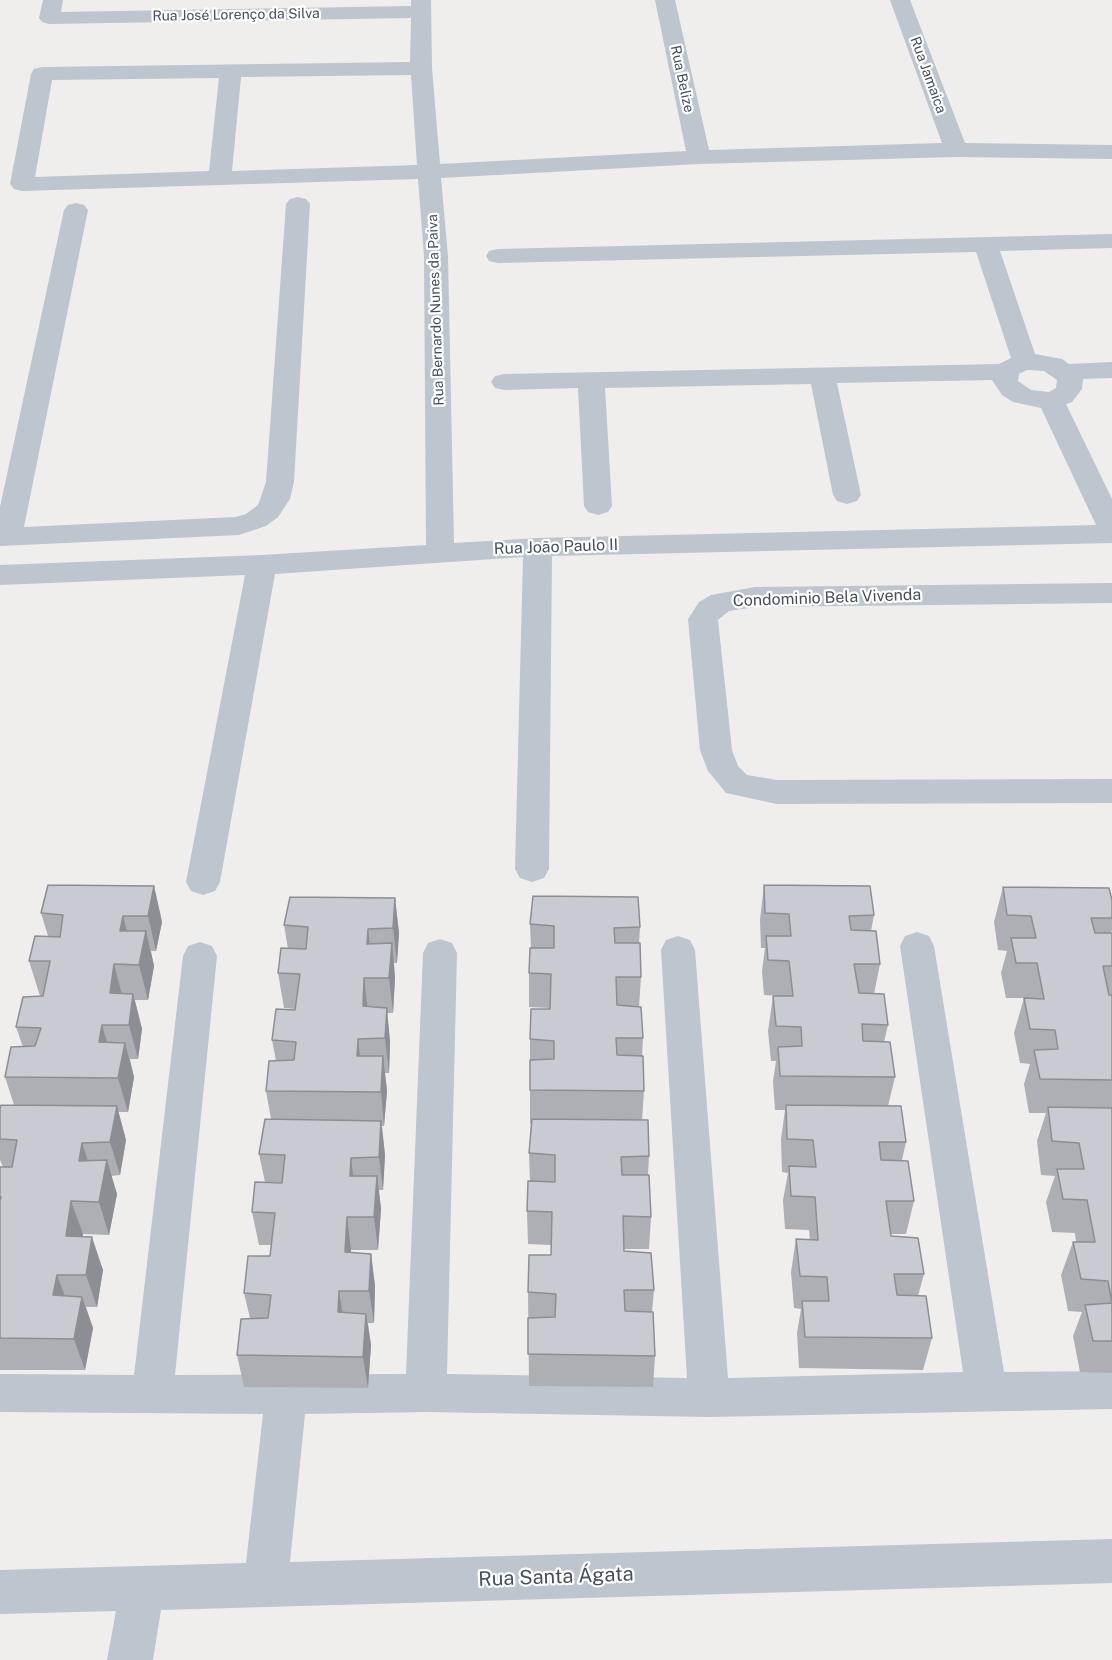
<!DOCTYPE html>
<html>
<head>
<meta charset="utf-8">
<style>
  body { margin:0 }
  canvas { display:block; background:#f0eded }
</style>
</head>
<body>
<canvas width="1112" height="1660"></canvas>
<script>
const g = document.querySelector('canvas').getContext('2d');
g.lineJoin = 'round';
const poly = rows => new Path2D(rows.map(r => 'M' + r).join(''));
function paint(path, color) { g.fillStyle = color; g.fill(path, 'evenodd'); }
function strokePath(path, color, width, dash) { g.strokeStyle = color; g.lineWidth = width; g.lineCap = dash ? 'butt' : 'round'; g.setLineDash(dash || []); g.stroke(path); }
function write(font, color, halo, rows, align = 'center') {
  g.font = font + ' "Public Sans",sans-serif'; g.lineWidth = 4.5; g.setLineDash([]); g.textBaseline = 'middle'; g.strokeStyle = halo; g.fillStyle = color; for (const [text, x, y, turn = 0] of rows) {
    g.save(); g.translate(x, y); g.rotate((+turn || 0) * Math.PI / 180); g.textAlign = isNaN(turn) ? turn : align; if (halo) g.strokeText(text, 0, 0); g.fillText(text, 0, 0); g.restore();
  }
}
paint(poly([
  [43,0,63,0,61,12,411,6,411,0,431,0,432,68,440,164,686,151,655,0,675,0,709,150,942,143,890,0,910,0,965,143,1112,145,1112,159,956,157,699,164,441,178,448,256,454,543,538,538,1096,525,1041,408,1013,402,1002,395,992,380,837,383,861,495,857,501,847,504,837,501,833,495,811,384,605,388,612,506,608,512,598,515,588,512,584,506,578,388,504,390,495,388,491,382,495,376,504,374,999,364,1011,358,976,252,498,263,489,261,486,256,489,251,498,249,1112,234,1112,248,1000,251,1035,354,1062,359,1069,364,1112,362,1112,378,1083,379,1082,389,1072,402,1066,404,1112,499,1112,543,552,556,549,869,544,878,532,882,520,878,515,869,523,557,275,574,220,882,215,891,203,895,191,891,186,882,245,575,0,585,0,565,262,555,426,545,424,256,418,179,22,191,14,189,10,184,31,74,34,69,42,67,410,62,411,18,49,24,42,22,39,18,43,0],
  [411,75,417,165,232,171,241,77,411,75],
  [219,78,209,171,35,177,52,80,219,78],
  [1027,370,1044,371,1057,380,1056,388,1049,392,1031,390,1018,381,1019,374,1027,370],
  [298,197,306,199,310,204,294,482,290,499,278,517,266,526,239,535,0,546,0,507,64,210,68,205,76,203,84,205,88,210,24,527,236,517,246,514,258,505,266,482,286,204,290,199,298,197],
  [1112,583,1112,603,755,607,729,611,718,620,732,750,738,766,747,775,777,780,1112,779,1112,803,777,804,726,793,708,771,700,750,688,619,699,602,711,595,755,587,1112,583],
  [917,932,929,936,934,946,1004,1372,1112,1371,1112,1409,709,1417,426,1412,305,1414,290,1562,1112,1539,1112,1583,161,1610,153,1660,107,1660,116,1611,0,1614,0,1570,246,1563,263,1414,0,1412,0,1374,134,1375,183,956,188,946,200,942,212,946,217,956,175,1375,406,1374,423,953,428,943,440,939,452,943,457,953,447,1374,687,1378,661,950,666,940,678,936,690,940,695,950,728,1378,963,1372,900,946,905,936,917,932]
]), '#bdc5cf');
paint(poly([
  [764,885,874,915,871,931,880,964,874,994,888,1025,884,1042,895,1077,888,1106,906,1142,902,1160,914,1201,906,1234,891,1234,891,1236,924,1274,918,1296,932,1338,923,1370,799,1368,797,1333,801,1309,794,1308,791,1272,796,1239,810,1240,809,1230,785,1229,783,1200,788,1173,782,1172,781,1139,785,1110,775,1110,773,1081,776,1061,771,1061,768,1031,773,996,784,996,764,995,762,971,765,948,761,948,760,920],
  [154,886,162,922,156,951,151,951,154,966,148,1000,135,1000,142,1029,138,1059,130,1059,134,1077,128,1112,118,1112,126,1140,120,1175,111,1176,117,1194,109,1235,83,1234,82,1237,103,1270,97,1307,86,1307,93,1328,85,1370,0,1370,0,1167,3,1167,0,1160,0,1108,14,1105,5,1077,23,1047,16,1027,40,996,29,961,48,936,41,913],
  [1003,887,1112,900,1112,930,1111,933,1112,933,1112,1373,1080,1372,1073,1336,1082,1312,1068,1311,1061,1275,1073,1242,1076,1242,1075,1233,1052,1232,1046,1202,1055,1176,1041,1175,1037,1141,1046,1113,1029,1113,1024,1084,1030,1064,1020,1063,1014,1033,1024,998,1006,998,1001,973,1007,951,998,950,994,922],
  [395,898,399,933,397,963,394,963,395,978,393,1013,387,1013,390,1042,389,1073,385,1073,387,1091,384,1126,382,1126,385,1155,383,1190,379,1190,381,1209,378,1250,351,1250,351,1252,371,1254,375,1286,374,1323,368,1323,371,1345,368,1388,244,1387,237,1355,250,1318,244,1293,270,1256,271,1245,259,1245,252,1212,265,1182,259,1154,271,1119,266,1091,276,1061,272,1040,295,1009,284,1008,278,973,288,949,284,925],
  [530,924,640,927,639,943,641,977,639,1007,643,1038,642,1056,644,1091,642,1120,649,1156,648,1175,651,1217,649,1249,624,1249,624,1251,654,1290,652,1312,655,1356,653,1387,529,1386,528,1292,551,1255,551,1245,528,1244,527,1211,530,1181,529,1153,531,1124,530,1124,530,1039,550,1008,529,1007,529,973,531,948]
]), '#adafb5');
paint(poly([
  [154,886,162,922,156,951,148,916],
  [395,898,399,933,397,963,393,928],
  [123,916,132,951,129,966,120,931],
  [368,929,372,964,371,979,367,944],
  [146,931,154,966,148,1000,139,965],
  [392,943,395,978,393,1013,389,978],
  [114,964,123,999,110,993],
  [364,978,368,1012,367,1041,363,1006],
  [133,994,142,1029,138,1059,129,1025],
  [387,1008,390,1042,389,1073,385,1038],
  [102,1025,112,1059,99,1042],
  [358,1039,362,1073,357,1056],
  [125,1043,134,1077,128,1112,118,1078],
  [383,1056,387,1091,384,1126,381,1092],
  [117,1106,126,1140,120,1175,110,1142],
  [381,1121,385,1155,383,1190,379,1157],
  [82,1143,93,1176,79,1161],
  [351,1158,355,1191,350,1176],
  [107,1160,117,1194,109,1235,99,1202],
  [377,1176,381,1209,378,1250,374,1217],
  [71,1201,83,1234,77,1269,66,1236],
  [347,1217,351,1250,350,1284,345,1252],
  [92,1237,103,1270,97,1307,86,1275],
  [371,1254,375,1286,374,1323,369,1291],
  [57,1275,69,1307,53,1295],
  [339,1291,344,1323,338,1312],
  [82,1297,93,1328,85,1370,74,1339],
  [366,1314,371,1345,368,1388,363,1357]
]), '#8d8e94');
const building = poly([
  [48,885,154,886,148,916,123,916,120,931,146,931,139,965,114,964,110,993,133,994,129,1025,102,1025,99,1042,125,1043,118,1078,5,1077,11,1047,35,1046,41,1028,16,1027,23,997,43,996,50,961,29,961,35,936,60,937,63,915,41,913,48,885],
  [764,885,870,886,874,915,849,916,851,930,876,931,880,964,854,964,859,993,884,994,888,1025,862,1024,863,1041,890,1042,895,1077,780,1076,778,1047,802,1046,801,1027,776,1026,773,996,793,996,789,961,768,960,766,936,791,936,789,914,765,913,764,885],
  [1003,887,1109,888,1112,900,1112,918,1091,918,1095,933,1112,933,1112,966,1103,966,1109,995,1112,995,1112,1080,1040,1079,1034,1050,1058,1049,1055,1030,1030,1029,1024,998,1044,999,1037,963,1016,963,1011,938,1036,938,1031,916,1007,915,1003,887],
  [533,896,638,897,640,927,614,928,615,943,640,943,641,977,616,977,617,1005,641,1007,643,1038,616,1038,617,1055,643,1056,644,1091,530,1090,530,1060,554,1059,554,1041,530,1039,531,1009,550,1009,551,974,529,973,530,948,554,948,554,926,530,924,533,896],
  [290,897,395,898,393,928,368,929,367,944,392,943,389,978,364,978,363,1006,387,1008,385,1038,358,1039,357,1056,383,1056,381,1092,266,1091,269,1061,294,1060,296,1042,272,1040,276,1009,295,1010,300,974,278,973,281,948,306,949,308,927,284,925,290,897],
  [1,1105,117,1106,110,1142,82,1143,79,1161,107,1160,99,1202,71,1201,66,1236,92,1237,86,1275,57,1275,53,1295,82,1297,74,1339,0,1338,0,1201,1,1197,0,1197,0,1167,12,1167,17,1140,0,1139,0,1108,1,1105],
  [786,1105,901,1106,906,1142,879,1142,881,1160,908,1161,914,1201,886,1201,891,1236,918,1238,924,1274,894,1274,897,1295,926,1296,932,1338,805,1337,802,1301,829,1301,827,1277,800,1276,796,1239,818,1240,815,1197,791,1196,789,1166,816,1167,813,1140,787,1139,786,1105],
  [1048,1107,1112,1108,1112,1341,1093,1341,1085,1305,1112,1303,1108,1281,1081,1279,1073,1242,1095,1242,1087,1200,1063,1199,1057,1169,1084,1169,1079,1143,1052,1141,1048,1107],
  [265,1119,381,1121,379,1157,351,1158,350,1176,377,1176,374,1217,347,1217,345,1252,371,1254,369,1291,339,1291,338,1312,366,1314,363,1357,237,1355,241,1319,268,1318,271,1295,244,1293,248,1256,270,1256,275,1213,252,1212,255,1182,282,1183,285,1155,259,1154,265,1119],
  [532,1119,648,1120,649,1156,621,1157,622,1175,649,1175,651,1217,623,1216,624,1251,651,1253,654,1290,624,1290,625,1311,653,1312,655,1356,528,1354,528,1318,555,1317,556,1294,528,1292,529,1255,551,1255,552,1212,527,1211,528,1181,555,1182,555,1155,529,1153,532,1119]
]);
paint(building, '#c9cbd3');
strokePath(building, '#8d8e94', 1.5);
write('14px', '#454e5a', '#fff', [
  ["Rua José Lorenço da Silva",236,15,-1],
  ["Rua Jamaica",928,75,70],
  ["Rua Belize",682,79,78],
  ["Rua Bernardo Nunes da Paiva",436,310,-92]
]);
write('16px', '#454e5a', '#fff', [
  ["Rua João Paulo II",556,547,-2],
  ["Condominio Bela Vivenda",827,598,-2]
]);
write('20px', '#454e5a', '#fff', [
  ["Rua Santa Ágata",556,1577,-2]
]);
</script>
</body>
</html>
